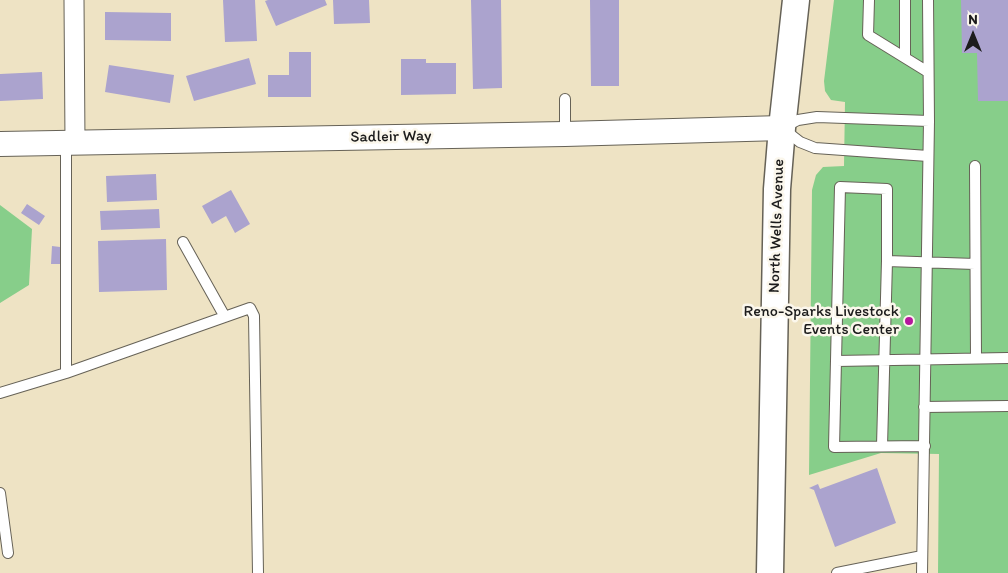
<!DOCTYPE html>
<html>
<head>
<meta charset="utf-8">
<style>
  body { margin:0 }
  #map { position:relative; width:1008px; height:573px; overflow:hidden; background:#eee3c4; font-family:Itim,sans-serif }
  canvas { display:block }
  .north { position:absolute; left:948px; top:10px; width:50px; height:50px; -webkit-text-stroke:4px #fbf7ec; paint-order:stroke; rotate:0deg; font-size:14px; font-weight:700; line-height:20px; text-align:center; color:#1c1c1c }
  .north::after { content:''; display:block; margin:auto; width:18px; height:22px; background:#1c1c1c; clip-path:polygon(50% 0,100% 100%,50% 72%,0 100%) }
</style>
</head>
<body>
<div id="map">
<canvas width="1008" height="573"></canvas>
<div class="north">N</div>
</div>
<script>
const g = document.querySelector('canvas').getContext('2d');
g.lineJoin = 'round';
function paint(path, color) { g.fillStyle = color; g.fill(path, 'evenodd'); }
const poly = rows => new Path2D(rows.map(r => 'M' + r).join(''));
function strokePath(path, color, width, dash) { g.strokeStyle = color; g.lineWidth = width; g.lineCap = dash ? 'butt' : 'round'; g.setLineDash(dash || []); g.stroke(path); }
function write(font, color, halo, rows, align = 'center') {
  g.font = font + ' Itim,sans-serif'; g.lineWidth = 5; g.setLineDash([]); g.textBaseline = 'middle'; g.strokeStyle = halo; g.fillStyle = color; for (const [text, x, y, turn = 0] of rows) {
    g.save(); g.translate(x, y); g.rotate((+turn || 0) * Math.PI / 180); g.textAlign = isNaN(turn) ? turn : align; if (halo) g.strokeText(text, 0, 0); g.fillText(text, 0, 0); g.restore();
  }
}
paint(poly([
  [834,0,1008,0,1008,573,938,573,939,454,881,453,809,475,812,190,816,175,823,167,844,166,845,102,831,100,825,91,824,81],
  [0,205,32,229,29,285,0,303]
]), '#87ce8a');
paint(poly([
  [223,0,255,0,257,41,225,42],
  [268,0,325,0,327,5,276,26,265,1],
  [333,0,369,0,370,23,334,24],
  [471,0,501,0,502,88,473,89],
  [590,0,619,0,619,86,591,86],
  [961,0,1008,0,1008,101,978,101,977,53,962,53],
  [105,12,171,13,171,41,105,40],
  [289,52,311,52,311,97,268,97,268,75,289,75],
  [249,58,256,84,194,101,186,76],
  [401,59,426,59,426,63,456,63,456,94,401,95],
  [109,65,174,75,170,103,105,92],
  [42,72,43,99,0,101,0,74],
  [156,174,157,200,107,202,106,176],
  [231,190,250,224,235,233,226,216,212,224,202,206],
  [27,204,45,216,39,225,21,213],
  [159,209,160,228,101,230,100,211],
  [166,239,167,290,99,292,98,241],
  [52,246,60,247,60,264,51,264],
  [877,468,896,523,835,547,814,490,809,488,818,484,820,489]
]), '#aba3ce');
const service = poly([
  [869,0,868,35,928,72],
  [905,0,905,57],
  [565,134,565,99],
  [66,143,66,373],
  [928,156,815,148,800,142,782,128,798,120,817,117,929,121],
  [975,166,976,358],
  [183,242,225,317],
  [836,361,1008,358],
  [0,393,66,373,250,308,254,316,258,573],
  [924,407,1008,406],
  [882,446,887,261],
  [925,446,834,447,840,187,887,189,887,261,975,264],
  [0,493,8,553],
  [837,573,922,556],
  [922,573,929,121,928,0]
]);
const minor = poly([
  [74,0,75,142]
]);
const tertiary = poly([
  [0,144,565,134,782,128]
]);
const secondary = poly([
  [770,573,777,189,782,128,796,0]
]);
strokePath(service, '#666257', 12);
strokePath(minor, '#666257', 21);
strokePath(tertiary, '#666257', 26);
strokePath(secondary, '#666257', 29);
strokePath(service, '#fff', 10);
strokePath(minor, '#fff', 19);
strokePath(tertiary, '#fff', 24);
strokePath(secondary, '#fff', 26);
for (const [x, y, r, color] of [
  [909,321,5,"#b5179e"]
]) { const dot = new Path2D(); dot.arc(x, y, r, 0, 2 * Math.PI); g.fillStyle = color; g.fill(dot); strokePath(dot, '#fbf7ec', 2); }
write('16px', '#1c1c1c', '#fbf7ec', [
  ["Sadleir Way",391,137,-1],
  ["North Wells Avenue",777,226,-88]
]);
write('16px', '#1c1c1c', '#fbf7ec', [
  ["Reno-Sparks Livestock",899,312],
  ["Events Center",899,330]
], 'right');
</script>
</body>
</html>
